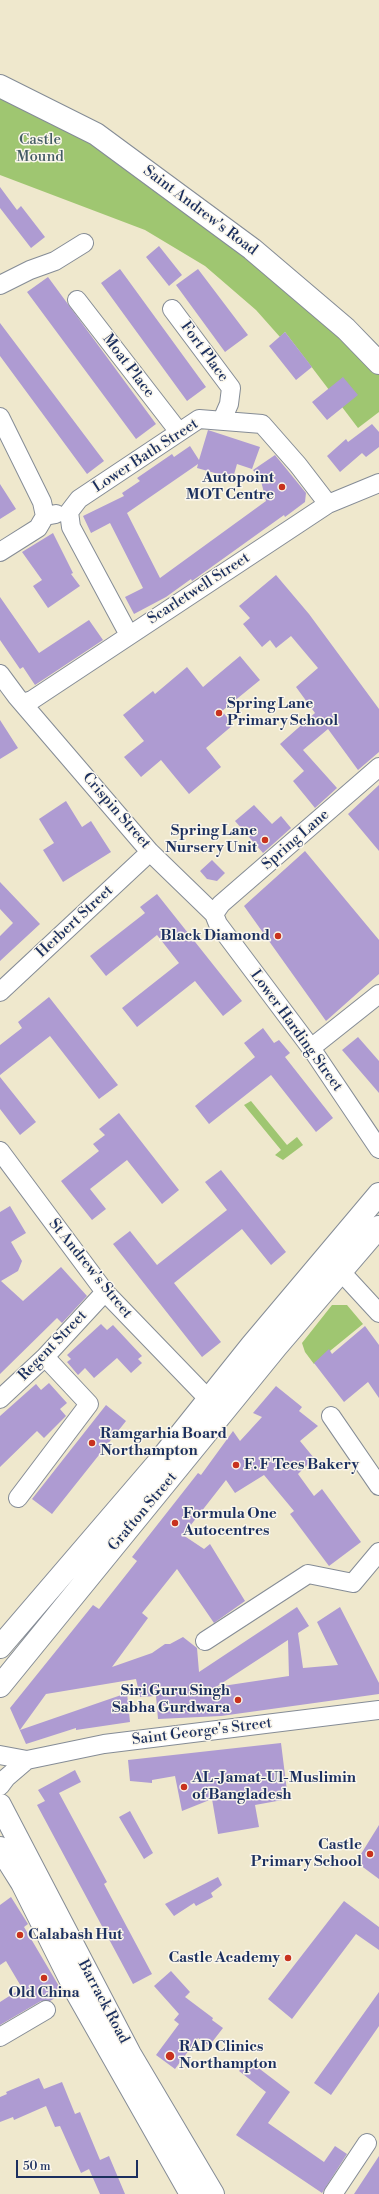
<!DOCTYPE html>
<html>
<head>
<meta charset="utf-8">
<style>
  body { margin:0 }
  #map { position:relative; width:379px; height:2194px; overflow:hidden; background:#efe8cd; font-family:"Libre Bodoni",serif }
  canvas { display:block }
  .scale { position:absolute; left:16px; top:2160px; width:122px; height:18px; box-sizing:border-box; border:2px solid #1b2f5e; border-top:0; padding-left:5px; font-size:12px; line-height:14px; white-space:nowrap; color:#1b2f5e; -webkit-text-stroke:3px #fbf7ec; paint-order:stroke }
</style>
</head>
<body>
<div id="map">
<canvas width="379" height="2194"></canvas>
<div class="scale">50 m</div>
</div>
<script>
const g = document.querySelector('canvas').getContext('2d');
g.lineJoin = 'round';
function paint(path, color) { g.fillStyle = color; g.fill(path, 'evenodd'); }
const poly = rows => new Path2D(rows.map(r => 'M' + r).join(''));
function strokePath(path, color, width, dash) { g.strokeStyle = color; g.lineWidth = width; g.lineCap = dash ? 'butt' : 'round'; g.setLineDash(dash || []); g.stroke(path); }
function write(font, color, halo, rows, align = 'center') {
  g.font = font + ' "Libre Bodoni",serif'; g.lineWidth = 3; g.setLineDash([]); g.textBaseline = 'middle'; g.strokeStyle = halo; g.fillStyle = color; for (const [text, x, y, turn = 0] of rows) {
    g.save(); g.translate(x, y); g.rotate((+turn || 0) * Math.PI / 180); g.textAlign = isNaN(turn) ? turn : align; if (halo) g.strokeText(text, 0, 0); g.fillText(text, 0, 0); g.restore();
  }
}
paint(poly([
  [0,86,96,134,379,363,379,412,358,428,285,332,280,337,256,310,205,266,145,230,0,175],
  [251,1101,287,1145,297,1137,303,1145,283,1160,275,1155,281,1150,244,1105],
  [332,1305,347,1305,363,1324,314,1364,305,1352,302,1343]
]), '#9fc671');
paint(poly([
  [0,187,17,210,21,206,45,237,31,248,0,208],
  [159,246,182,275,169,286,146,257],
  [120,269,206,387,187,401,101,283],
  [198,269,248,335,225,352,176,285],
  [48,277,156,424,136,439,27,292],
  [0,323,104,461,87,474,0,356],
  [285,332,312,367,296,380,269,346],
  [343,377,358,395,327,420,312,402],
  [372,424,379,432,379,447,366,457,362,453,340,472,327,456,346,439,348,442],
  [208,430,260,447,252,469,237,464,233,478,197,468,198,464,127,513,160,578,266,501,261,481,253,470,275,455,306,493,305,502,285,517,284,515,192,581,191,579,166,597,134,614,125,597,143,588,110,523,91,533,83,516,124,496,122,493,140,481,137,478,172,454,174,457,190,446,199,460],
  [0,484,16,509,0,519],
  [53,533,73,573,71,574,80,586,48,608,33,586,42,580,22,552],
  [276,575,309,614,379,709,379,752,358,770,328,729,303,750,337,788,315,808,293,781,304,771,280,744,315,713,296,687,318,668,291,636,276,648,270,640,262,647,243,624,250,618,239,606],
  [0,597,39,653,89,620,103,640,35,685,23,667,20,669,0,640],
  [240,656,260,680,222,711,233,725,206,748,221,767,189,794,161,760,141,777,124,757,144,741,123,715,153,691,155,694,187,667,203,687],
  [0,720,18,748,0,759],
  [379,785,379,851,348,814],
  [66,801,82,827,91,821,111,852,63,882,43,850,54,843,39,819],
  [254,805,272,824,281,816,291,828,263,853,235,821],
  [305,851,379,940,379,974,326,1021,244,906],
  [212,860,225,873,217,881,207,879,200,871],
  [0,882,40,924,0,961,0,936,13,923,0,909],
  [157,894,242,1001,223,1016,195,981,137,1027,122,1008,179,963,157,935,106,976,90,956,145,913,140,907],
  [49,997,118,1085,99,1099,50,1036,0,1075,0,1045,22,1028,18,1022],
  [263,1028,274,1043,279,1040,290,1053,285,1057,333,1118,316,1132,271,1075,209,1124,195,1106,255,1057,244,1043],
  [358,1037,379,1061,379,1093,342,1050],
  [0,1077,36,1122,20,1135,0,1109],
  [119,1113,179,1190,162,1204,127,1160,90,1189,106,1209,92,1220,61,1181,99,1151,93,1144,105,1135,99,1129],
  [221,1170,286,1252,271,1265,242,1229,174,1283,221,1342,202,1357,113,1244,130,1231,157,1265,227,1210,205,1182],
  [10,1206,26,1233,11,1242,22,1261,18,1271,1,1281,23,1301,61,1267,87,1296,62,1323,57,1318,0,1374,0,1212],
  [101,1324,107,1330,113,1325,142,1356,138,1359,142,1363,131,1373,117,1358,94,1378,85,1368,78,1375,67,1362,71,1359,67,1355],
  [365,1326,379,1345,379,1398,368,1382,344,1402,314,1363,329,1349,332,1354],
  [49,1383,67,1403,60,1409,66,1416,44,1438,37,1431,0,1467,0,1416,36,1384,41,1390],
  [276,1386,302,1407,299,1411,318,1426,300,1441,314,1458,298,1474,314,1496,322,1489,361,1542,329,1566,290,1514,294,1511,264,1475,235,1493,226,1480,183,1535,204,1549,210,1544,245,1601,214,1623,177,1569,142,1613,148,1618,112,1667,152,1653,165,1644,170,1644,183,1637,197,1648,199,1672,297,1607,309,1626,298,1633,303,1668,338,1665,317,1622,340,1607,379,1683,379,1694,221,1716,158,1719,156,1696,140,1697,136,1679,46,1694,20,1730,127,1693,130,1722,76,1730,76,1728,26,1744,10,1708,93,1605,99,1609,137,1561,132,1557,198,1473,201,1475,233,1431,240,1441,262,1417,253,1413],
  [288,1640,289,1676,216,1687],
  [106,1405,126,1421,52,1514,32,1499],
  [281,1743,288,1799,255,1805,259,1827,218,1834,212,1799,182,1811,175,1776,152,1780,152,1783,130,1781,128,1760],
  [75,1770,81,1782,59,1793,107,1882,104,1884,152,1974,133,1984,37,1805,45,1801,38,1790],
  [130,1811,153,1853,144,1859,119,1817],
  [379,1825,379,1879,356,1862],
  [218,1877,222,1885,211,1893,213,1897,196,1906,194,1903,174,1916,165,1904],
  [11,1897,28,1924,24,1927,63,1993,50,2001,41,2001,0,2025,0,2002,22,1988,6,1961,0,1965,0,1905],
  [344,1901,379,1927,379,1950,356,1934,292,2019,268,1999],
  [171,1971,190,1992,185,1997,213,2018,212,2020,223,2028,209,2046,198,2038,175,2069,156,2055,179,2024,174,2020,179,2014,154,1986],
  [379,1992,379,2026,331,2095,314,2083],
  [248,2060,290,2092,268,2123,324,2162,335,2146,347,2154,322,2193,236,2135,266,2092,239,2071],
  [39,2078,44,2089,62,2082,75,2114,80,2112,100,2160,109,2156,125,2194,100,2194,89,2169,81,2173,60,2126,55,2127,46,2106,14,2120,13,2117,0,2122,0,2097,7,2094,6,2092],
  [379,2156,379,2194,354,2194]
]), '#ae9bd2');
const street = poly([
  [0,285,30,270,55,261,84,243],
  [77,300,179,432],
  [172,309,231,388,229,404,222,420],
  [0,417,42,502,45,516],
  [0,552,38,528,45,516,56,514],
  [129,635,71,527,69,512,79,499,199,419,262,424,298,465,328,504],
  [0,674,17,697,150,852,214,914,218,924,311,1048,379,1149],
  [23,703,32,700,328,504,379,483],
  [214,914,221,904,379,767],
  [0,992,150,852],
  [311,1048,379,994],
  [0,1151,105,1292,218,1409],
  [332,1262,379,1313],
  [0,1399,45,1357,105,1292],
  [331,1416,379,1486],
  [18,1498,89,1404,45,1357],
  [205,1641,308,1574,353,1583,379,1552],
  [0,1755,27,1760,104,1744,379,1710],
  [0,1786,6,1778,27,1760],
  [0,2037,46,2010],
  [333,2194,367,2143]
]);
const primary = poly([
  [0,86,96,134,252,249,346,329,379,363],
  [0,1647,156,1465,251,1346,379,1194],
  [0,1686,277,1346,379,1227]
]);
const highway = poly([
  [0,1805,130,2054,213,2194],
  [0,1848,22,1883,77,1993,191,2194]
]);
strokePath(street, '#858c96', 20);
strokePath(primary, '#858c96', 24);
strokePath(highway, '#858c96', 24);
strokePath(street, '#fff', 18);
strokePath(primary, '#fff', 22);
strokePath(highway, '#fff', 22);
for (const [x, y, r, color] of [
  [282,487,4,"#c8321e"],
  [219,713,4,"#c8321e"],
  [265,840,4,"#c8321e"],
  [278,936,4,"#c8321e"],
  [92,1443,4,"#c8321e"],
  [236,1465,4,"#c8321e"],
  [175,1523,4,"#c8321e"],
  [238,1700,4,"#c8321e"],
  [184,1787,4,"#c8321e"],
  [370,1854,4,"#c8321e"],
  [20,1935,4,"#c8321e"],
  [288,1958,4,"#c8321e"],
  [44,1978,4,"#c8321e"],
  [170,2056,5,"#c8321e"]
]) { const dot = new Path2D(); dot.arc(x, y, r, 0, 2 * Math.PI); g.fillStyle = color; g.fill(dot); strokePath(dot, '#fbf7ec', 1.5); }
write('15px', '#435c64', '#fbf7ec', [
  ["Castle",40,140],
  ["Mound",40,157]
]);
write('15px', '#1b2f5e', '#fbf7ec', [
  ["Saint Andrew's Road",200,211,37],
  ["Fort Place",204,352,54],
  ["Moat Place",128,366,53],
  ["Lower Bath Street",146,456,-33],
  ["Scarletwell Street",199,589,-33],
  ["Crispin Street",116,811,49],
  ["Spring Lane",296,840,-41],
  ["Herbert Street",75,922,-43],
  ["Lower Harding Street",296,1031,54],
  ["St Andrew's Street",90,1269,51],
  ["Regent Street",53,1346,-46],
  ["Grafton Street",143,1512,-50],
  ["Saint George's Street",202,1732,-7],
  ["Barrack Road",103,2002,62]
]);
write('bold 15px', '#1b2f5e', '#fbf7ec', [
  ["Autopoint",274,478,"right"],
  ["MOT Centre",274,495,"right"],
  ["Spring Lane",227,704],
  ["Primary School",227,721],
  ["Spring Lane",257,831,"right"],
  ["Nursery Unit",257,848,"right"],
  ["Black Diamond",270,936,"right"],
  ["Ramgarhia Board",100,1434],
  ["Northampton",100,1451],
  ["F. F Tees Bakery",244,1465],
  ["Formula One",183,1514],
  ["Autocentres",183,1531],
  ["Siri Guru Singh",230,1691,"right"],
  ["Sabha Gurdwara",230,1708,"right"],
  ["AL-Jamat-Ul-Muslimin",192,1778],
  ["of Bangladesh",192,1795],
  ["Castle",362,1845,"right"],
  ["Primary School",362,1862,"right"],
  ["Calabash Hut",28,1935],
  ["Castle Academy",280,1958,"right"],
  ["Old China",44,1993,"center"],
  ["RAD Clinics",179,2047],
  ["Northampton",179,2064]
], 'left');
</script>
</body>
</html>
